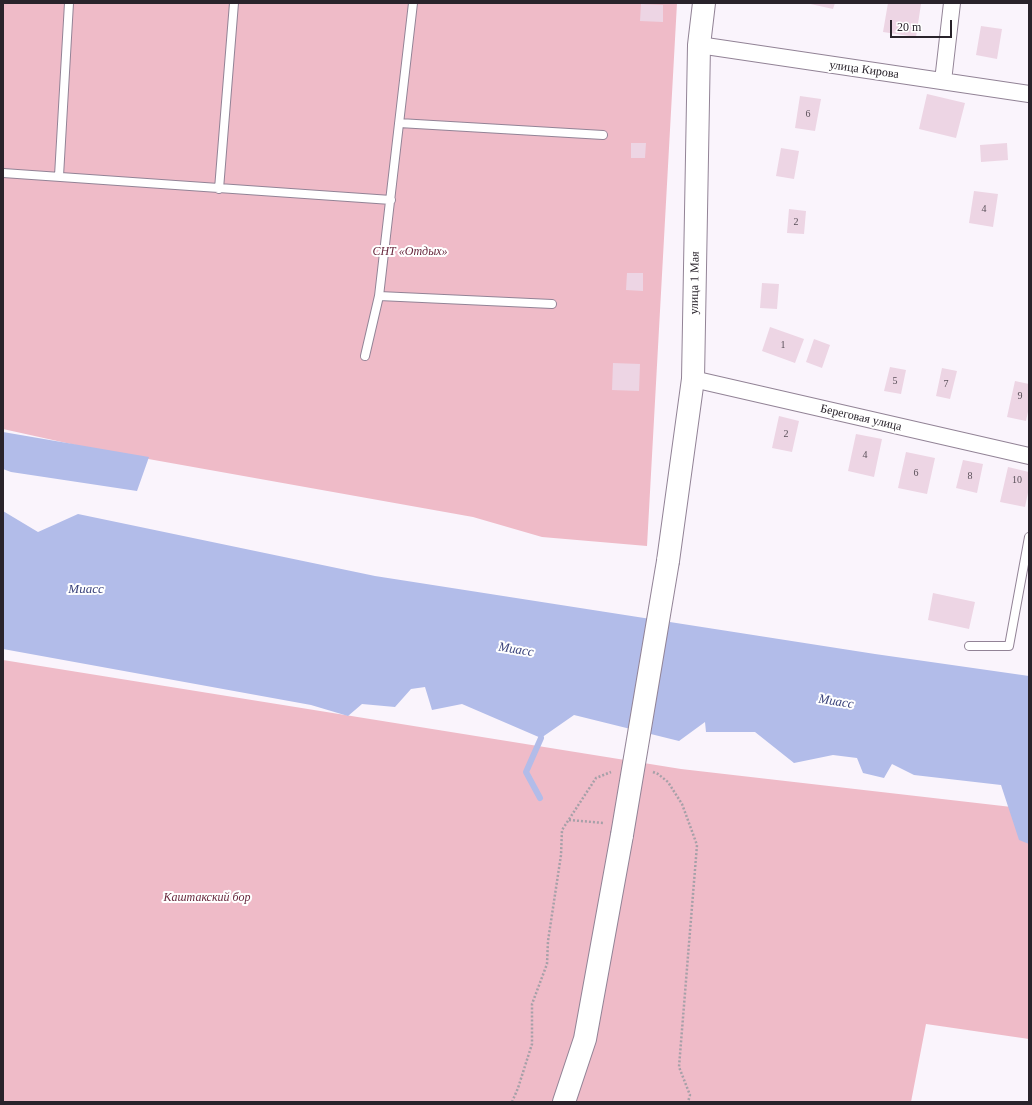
<!DOCTYPE html>
<html>
<head>
<meta charset="utf-8">
<style>
  body { margin:0 }
  #map { position:relative; width:1032px; height:1105px; overflow:hidden; background:#faf4fc; font-family:"Times New Roman",serif }
  canvas { display:block }
  .frame { position:absolute; inset:0; border:4px solid #29232b; pointer-events:none }
  .scale { position:absolute; left:890px; top:20px; width:62px; height:18px; box-sizing:border-box; border:2px solid #29232b; border-top:0; padding-left:5px; font-size:12px; line-height:14px; white-space:nowrap; color:#29232b; -webkit-text-stroke:3px #fff; paint-order:stroke }
</style>
</head>
<body>
<div id="map">
<canvas width="1032" height="1105"></canvas>
<div class="frame"></div>
<div class="scale">20 m</div>
</div>
<script>
const g = document.querySelector('canvas').getContext('2d');
g.lineJoin = 'round';
function paint(path, color) { g.fillStyle = color; g.fill(path, 'evenodd'); }
const poly = rows => new Path2D(rows.map(r => 'M' + r).join(''));
function strokePath(path, color, width, dash) { g.strokeStyle = color; g.lineWidth = width; g.lineCap = dash ? 'butt' : 'round'; g.setLineDash(dash || []); g.stroke(path); }
function write(font, color, halo, rows, align = 'center') {
  g.font = font + ' "Times New Roman",serif'; g.lineWidth = 4; g.setLineDash([]); g.textBaseline = 'middle'; g.strokeStyle = halo; g.fillStyle = color; for (const [text, x, y, turn = 0] of rows) {
    g.save(); g.translate(x, y); g.rotate((+turn || 0) * Math.PI / 180); g.textAlign = isNaN(turn) ? turn : align; if (halo) g.strokeText(text, 0, 0); g.fillText(text, 0, 0); g.restore();
  }
}
paint(poly([
  [3,3,677,3,647,546,542,537,473,517,98,450,3,429],
  [3,660,681,769,1029,809,1029,1039,926,1024,911,1102,3,1102]
]), '#efbbc8');
paint(poly([
  [3,432,149,457,137,491,11,472,3,469],
  [3,511,38,532,78,514,375,576,875,654,1029,676,1029,844,1019,840,1001,785,914,775,892,764,884,778,863,773,857,758,833,755,794,763,755,732,706,732,705,722,679,741,574,715,541,738,462,704,432,710,425,687,411,689,395,707,362,704,348,716,311,705,3,649]
]), '#b2bce9');
strokePath(poly([
  [540,798,526,772,541,738]
]), '#b2bce9', 6);
paint(poly([
  [806,3,835,3,833,9],
  [888,3,921,4,916,37,883,32],
  [641,4,663,5,663,22,640,21],
  [981,26,1002,29,997,59,976,55],
  [927,94,965,103,956,138,919,129],
  [800,96,821,99,815,131,795,128],
  [631,143,646,143,645,158,631,158],
  [1007,143,1008,160,981,162,980,145],
  [781,148,799,151,794,179,776,176],
  [974,191,998,194,993,227,969,223],
  [789,209,806,211,804,234,787,233],
  [627,273,643,273,643,291,626,290],
  [762,283,779,284,777,309,760,308],
  [770,327,804,339,795,363,762,351],
  [814,339,830,345,822,368,806,362],
  [613,363,640,364,639,391,612,390],
  [890,367,906,370,901,394,884,391],
  [942,368,957,371,950,399,936,396],
  [1015,381,1029,384,1029,407,1026,421,1007,417],
  [779,416,799,421,792,452,772,448],
  [856,434,882,439,874,477,848,471],
  [906,452,935,458,927,494,898,488],
  [963,460,983,464,977,493,956,488],
  [1008,467,1029,472,1029,488,1025,507,1000,502],
  [933,593,975,602,969,629,928,620]
]), '#edd5e4');
const service = poly([
  [399,123,603,135],
  [3,173,391,200],
  [59,176,69,3],
  [219,189,234,3],
  [379,296,552,304],
  [365,356,379,296,413,3],
  [969,646,1009,646,1029,537]
]);
const minor = poly([
  [699,45,1029,94],
  [943,81,952,3],
  [693,379,1029,456]
]);
const secondary = poly([
  [668,561,693,379,699,45,704,3],
  [564,1102,585,1039,622,835]
]);
strokePath(service, '#928396', 10);
strokePath(minor, '#928396', 18);
strokePath(secondary, '#928396', 24);
strokePath(poly([
  [653,772,658,774,668,782,682,804,697,845,679,1067,690,1095,688,1102],
  [569,820,604,823],
  [512,1102,518,1088,532,1044,532,1004,547,964,548,941,561,855,562,830,596,778,611,772]
]), '#a6a0a8', 2.5, [2, 2]);
strokePath(service, '#fff', 8);
strokePath(minor, '#fff', 16);
strokePath(secondary, '#fff', 22);
const secondaryBridge = poly([
  [622,835,668,561]
]);
strokePath(secondaryBridge, '#928396', 24, []);
strokePath(secondaryBridge, '#fff', 22);
write('10px', '#5a5059', null, [
  ["6",808,114],
  ["4",984,209],
  ["2",796,222],
  ["1",783,345],
  ["5",895,381],
  ["7",946,384],
  ["9",1020,396],
  ["2",786,434],
  ["4",865,455],
  ["6",916,473],
  ["8",970,476],
  ["10",1017,480]
]);
write('12px', '#29232b', '#fff', [
  ["улица Кирова",864,70,8],
  ["улица 1 Мая",695,283,-89],
  ["Береговая улица",861,418,13]
]);
write('italic 12px', '#68283d', '#fff', [
  ["СНТ «Отдых»",410,252],
  ["Каштакский бор",207,898]
]);
write('italic 13px', '#3c457d', '#fff', [
  ["Миасс",86,590],
  ["Миасс",516,650,9],
  ["Миасс",836,702,9]
]);
</script>
</body>
</html>
